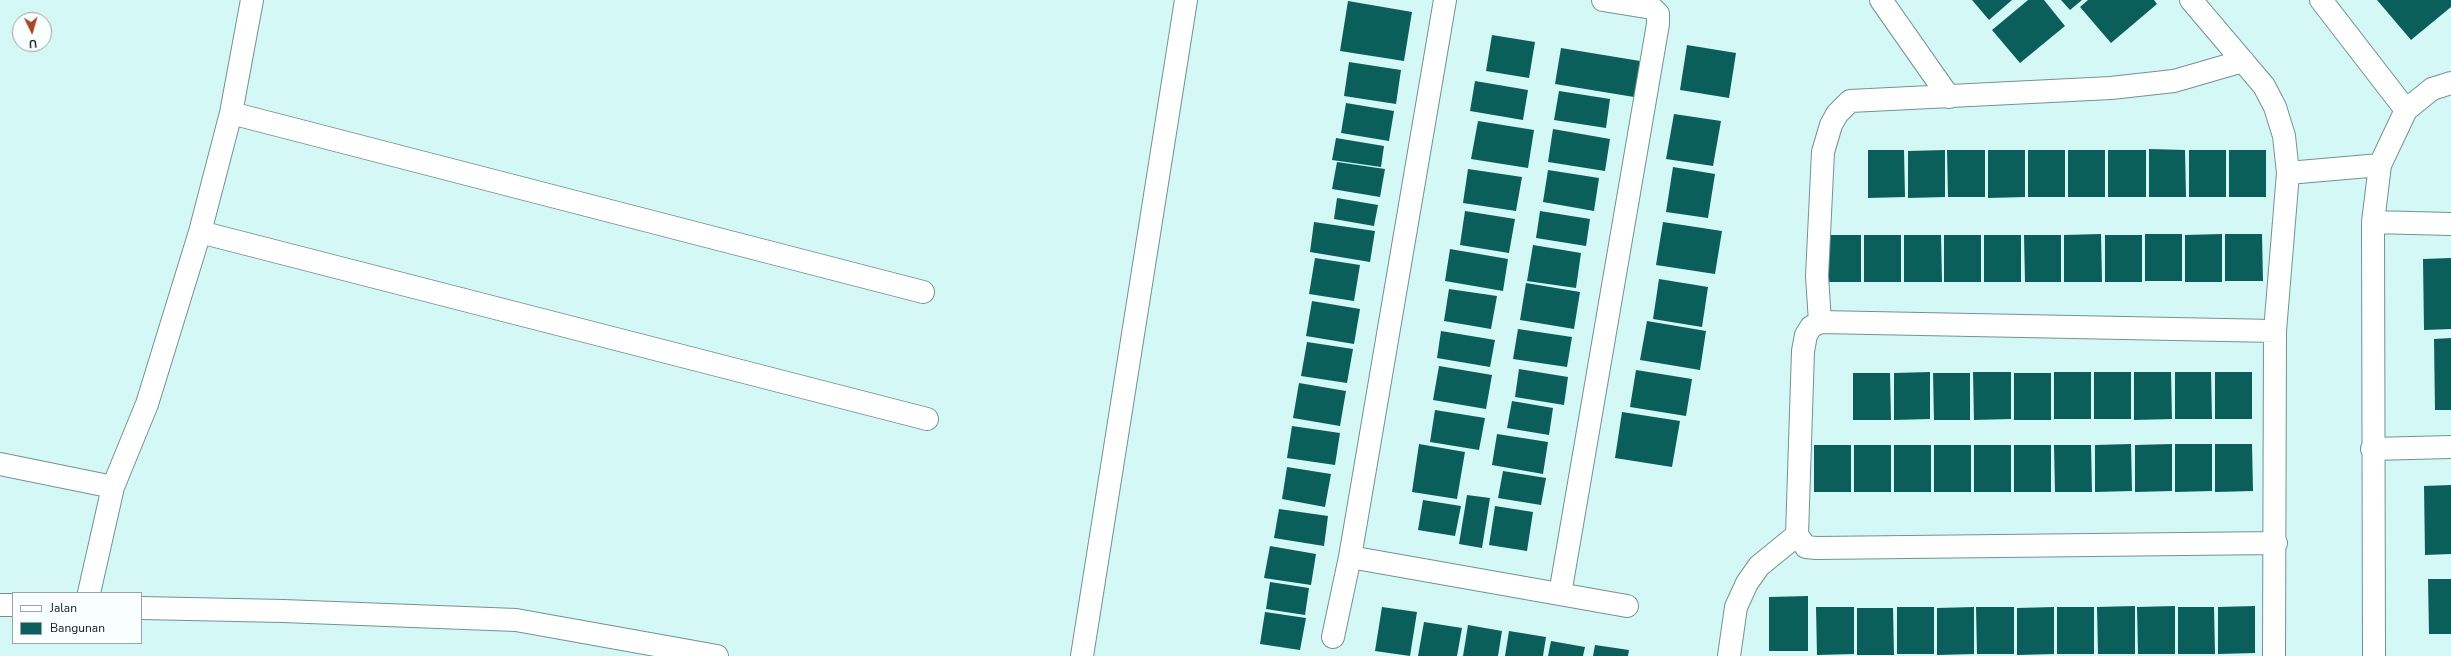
<!DOCTYPE html>
<html>
<head>
<meta charset="utf-8">
<style>
  body { margin:0 }
  #map { position:relative; width:2451px; height:656px; overflow:hidden; background:#d4f8f5; font-family:"Nunito Sans",sans-serif }
  canvas { display:block }
  .legend { position:absolute; left:12px; top:592px; width:130px; height:52px; box-sizing:border-box; background:#f8fffe; border:1px solid #9aa4a3; margin:0; padding:5px 7px; list-style:none; font-size:12px; color:#0e1b1a }
  .legend li { display:flex; align-items:center; gap:8px; height:20px }
  .legend b { width:20px; border:1px solid #9aa4a3 }
  .north { position:absolute; left:12px; top:12px; width:40px; height:40px; box-sizing:border-box; background:#f8fffe; border:1px solid #9aa4a3; border-radius:50%; rotate:175deg; font-size:11px; font-weight:700; line-height:16px; text-align:center; color:#0e1b1a }
  .north::after { content:''; display:block; margin:auto; width:14px; height:18px; background:#ab451c; clip-path:polygon(50% 0,100% 100%,50% 72%,0 100%) }
</style>
</head>
<body>
<div id="map">
<canvas width="2451" height="656"></canvas>
<ul class="legend">
<li><b style="height:5px;background:#fff"></b>Jalan</li>
<li><b style="height:11px;background:#0a5f5b"></b>Bangunan</li>
</ul>
<div class="north">U</div>
</div>
<script>
const g = document.querySelector('canvas').getContext('2d');
g.lineJoin = 'round';
function paint(path, color) { g.fillStyle = color; g.fill(path, 'evenodd'); }
const poly = rows => new Path2D(rows.map(r => 'M' + r).join(''));
function strokePath(path, color, width, dash) { g.strokeStyle = color; g.lineWidth = width; g.lineCap = dash ? 'butt' : 'round'; g.setLineDash(dash || []); g.stroke(path); }
paint(poly([
  [1972,0,2012,0,1989,20],
  [2028,0,2044,0,2065,26,2020,63,1992,30],
  [2061,0,2082,0,2070,10],
  [2088,0,2154,0,2157,4,2111,43,2080,7],
  [2377,0,2451,0,2451,7,2411,40],
  [1348,1,1412,12,1404,61,1340,51],
  [1492,35,1535,42,1529,78,1486,71],
  [1687,45,1736,53,1729,98,1680,90],
  [1561,48,1640,61,1634,97,1555,84],
  [1349,62,1401,70,1396,104,1344,96],
  [1475,81,1528,90,1523,120,1470,111],
  [1559,91,1610,99,1606,128,1554,120],
  [1346,103,1394,111,1389,141,1341,133],
  [1674,114,1721,121,1713,166,1666,159],
  [1478,121,1534,130,1528,168,1471,159],
  [1553,129,1610,139,1605,171,1548,162],
  [1336,138,1384,146,1381,167,1332,160],
  [2149,149,2185,150,2186,197,2149,197],
  [1868,150,1904,150,1905,197,1868,198],
  [1945,150,1945,197,1908,198,1908,151],
  [1947,150,1985,150,1985,197,1948,197],
  [1988,150,2025,150,2025,197,1988,198],
  [2028,150,2065,150,2065,197,2028,197],
  [2068,150,2105,150,2105,197,2068,197],
  [2108,150,2146,150,2146,197,2108,197],
  [2189,150,2226,150,2226,197,2189,197],
  [2229,150,2266,150,2266,197,2229,197],
  [1337,162,1385,169,1380,197,1332,189],
  [1673,167,1715,174,1708,218,1666,212],
  [1468,169,1522,177,1516,211,1463,203],
  [1548,170,1599,178,1594,211,1543,202],
  [1337,198,1378,205,1374,226,1334,219],
  [1465,211,1515,219,1509,253,1460,245],
  [1540,211,1590,219,1586,246,1536,238],
  [1314,222,1375,231,1370,262,1310,252],
  [1663,222,1722,231,1715,274,1656,265],
  [2101,234,2102,282,2064,282,2064,235],
  [2145,234,2182,234,2182,281,2145,281],
  [2222,234,2222,282,2185,282,2185,235],
  [2225,234,2262,234,2263,281,2225,281],
  [1824,235,1861,235,1861,282,1824,282],
  [1864,235,1901,235,1901,282,1864,282],
  [1904,235,1941,235,1942,282,1904,282],
  [1944,235,1981,235,1981,282,1944,282],
  [1984,235,2021,235,2021,282,1984,282],
  [2024,235,2061,235,2061,282,2025,282],
  [2105,235,2142,235,2142,282,2105,282],
  [1533,245,1581,253,1576,288,1527,281],
  [1450,249,1508,259,1503,291,1445,281],
  [1315,258,1360,265,1354,301,1309,294],
  [2451,258,2451,329,2424,330,2423,259],
  [1659,279,1708,287,1702,327,1653,319],
  [1526,283,1580,292,1574,329,1520,320],
  [1449,289,1497,296,1491,329,1444,321],
  [1312,301,1360,309,1354,344,1306,336],
  [1647,321,1706,331,1700,370,1640,360],
  [1518,329,1572,337,1567,367,1513,359],
  [1441,331,1495,340,1490,367,1437,358],
  [2451,338,2451,410,2435,410,2434,339],
  [1307,342,1353,349,1347,383,1301,376],
  [1439,366,1492,375,1486,409,1433,400],
  [1519,369,1568,377,1564,405,1515,397],
  [1636,370,1692,379,1686,416,1630,407],
  [1930,372,1930,419,1894,420,1894,373],
  [1973,372,2011,372,2011,419,1974,420],
  [2054,372,2091,372,2091,419,2054,419],
  [2094,372,2131,372,2131,419,2094,419],
  [2134,372,2171,372,2172,419,2134,420],
  [2175,372,2211,372,2212,419,2175,419],
  [2215,372,2252,372,2252,419,2215,419],
  [1853,373,1890,373,1891,420,1853,420],
  [1933,373,1970,373,1970,420,1934,420],
  [2014,373,2051,373,2051,420,2014,420],
  [1299,383,1346,391,1340,426,1293,418],
  [1512,401,1553,408,1549,435,1507,428],
  [1435,410,1485,418,1479,450,1430,442],
  [1622,412,1680,421,1672,467,1615,458],
  [1292,426,1340,433,1335,465,1287,458],
  [1497,434,1548,442,1543,474,1492,465],
  [1419,444,1465,452,1457,499,1412,492],
  [2131,444,2132,491,2095,492,2095,445],
  [2172,444,2172,491,2135,492,2135,445],
  [2175,444,2212,444,2212,491,2175,492],
  [2215,444,2252,444,2253,491,2215,492],
  [1814,445,1851,445,1851,492,1814,492],
  [1854,445,1891,445,1891,492,1854,492],
  [1894,445,1931,445,1931,492,1894,492],
  [1934,445,1971,445,1971,492,1934,492],
  [1974,445,2011,445,2011,492,1974,492],
  [2014,445,2051,445,2051,492,2014,492],
  [2054,445,2091,445,2092,492,2055,492],
  [1287,467,1331,474,1325,507,1282,499],
  [1503,471,1546,478,1541,505,1498,498],
  [2451,485,2451,554,2425,555,2424,486],
  [1467,495,1490,498,1482,548,1459,544],
  [1423,500,1461,506,1455,536,1418,530],
  [1495,506,1533,512,1527,551,1489,545],
  [1279,509,1328,516,1324,546,1274,538],
  [1270,546,1316,554,1311,585,1264,578],
  [2428,579,2451,579,2451,634,2429,634],
  [1270,582,1309,588,1305,615,1266,609],
  [1808,596,1808,651,1769,651,1769,597],
  [2135,606,2135,654,2098,654,2097,607],
  [2175,606,2175,654,2138,654,2137,607],
  [2255,606,2255,653,2218,654,2218,607],
  [1382,607,1417,612,1410,656,1375,651],
  [1816,607,1854,607,1854,654,1817,655],
  [1897,607,1934,607,1934,654,1897,654],
  [1974,607,1974,654,1937,655,1937,608],
  [1976,607,2014,607,2014,654,1977,654],
  [2054,607,2054,654,2017,655,2017,608],
  [2057,607,2094,607,2094,654,2057,654],
  [2178,607,2214,607,2215,654,2178,654],
  [1857,608,1893,608,1894,655,1857,655],
  [1265,612,1306,618,1300,650,1260,644],
  [1424,622,1462,628,1457,656,1418,656],
  [1468,625,1502,631,1498,656,1463,656],
  [1509,631,1546,637,1543,656,1505,656],
  [1551,641,1585,647,1583,656,1548,656],
  [1595,645,1629,650,1628,656,1593,656]
]), '#0a5f5b');
const minor = poly([
  [1881,0,1949,97],
  [2191,0,2264,86,2275,107,2284,136,2288,173],
  [2321,0,2406,110],
  [231,113,923,292],
  [2373,222,2451,224],
  [200,232,927,419],
  [1820,322,1817,276,1823,152,1831,125,1837,114,1850,101,2111,88,2174,81,2243,61],
  [2275,331,1820,322,1811,327,1806,335,1803,351,1797,535,1806,547,1816,548,2276,543],
  [2372,449,2451,447],
  [0,464,113,487],
  [1350,557,1627,606],
  [89,593,113,487,147,404,200,232,231,113,252,0],
  [1560,594,1658,24,1658,14,1652,8,1603,0],
  [0,605,13,605],
  [141,608,283,611,516,620,717,656],
  [1333,637,1350,557,1445,0],
  [1082,656,1186,0],
  [1729,656,1736,607,1747,583,1759,566,1797,535],
  [2274,656,2275,331,2288,173,2380,165],
  [2374,656,2373,222,2380,165,2406,110,2432,89,2451,83]
]);
strokePath(minor, '#729391', 24);
strokePath(minor, '#fff', 22);
</script>
</body>
</html>
